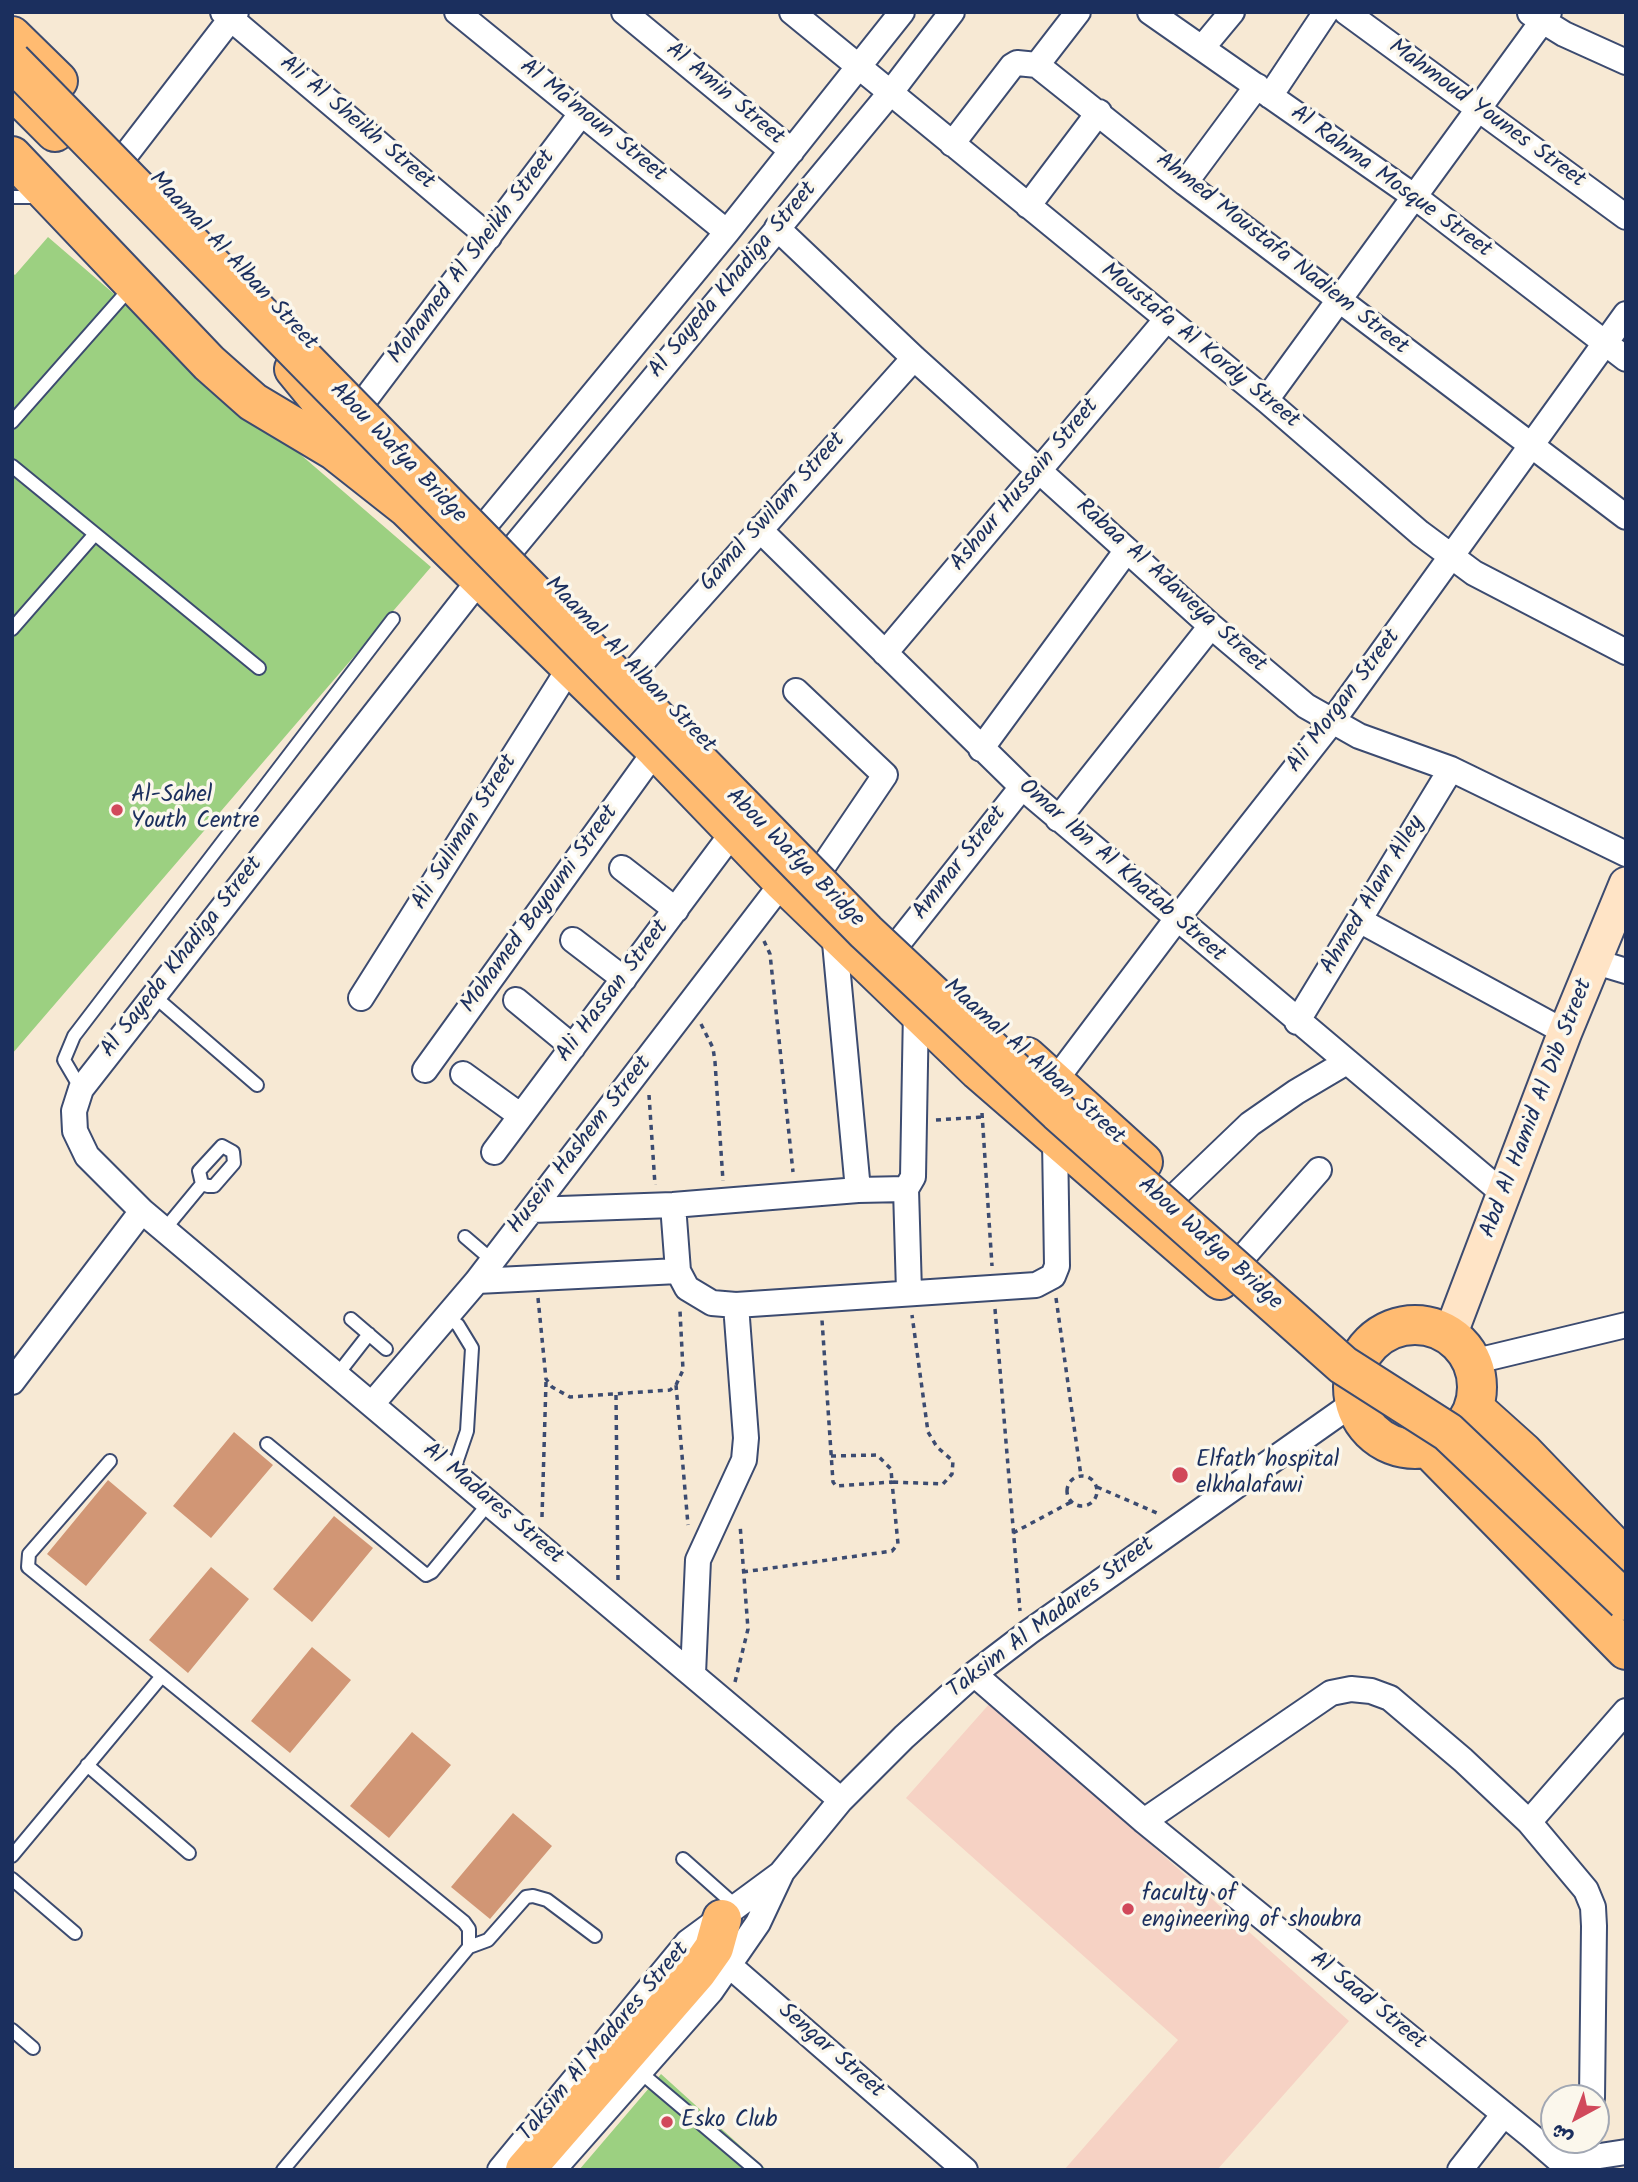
<!DOCTYPE html>
<html>
<head>
<meta charset="utf-8">
<style>
  body { margin:0 }
  #map { position:relative; width:1638px; height:2182px; overflow:hidden; background:#f7e9d4; font-family:Kalam,"Playpen Sans Arabic",sans-serif }
  canvas { display:block }
  .frame { position:absolute; inset:0; border:14px solid #1b2f5e; pointer-events:none }
  .north { position:absolute; left:1540px; top:2084px; width:70px; height:70px; box-sizing:border-box; background:#fbf7ec; border:2px solid #a1a7b3; border-radius:50%; rotate:221deg; font-size:19px; font-weight:700; line-height:28px; text-align:center; color:#1b2f5e }
  .north::after { content:''; display:block; margin:auto; width:24px; height:32px; background:#d1495b; clip-path:polygon(50% 0,100% 100%,50% 72%,0 100%) }
</style>
</head>
<body>
<div id="map">
<canvas width="1638" height="2182"></canvas>
<div class="frame"></div>
<div class="north">ش</div>
</div>
<script>
const g = document.querySelector('canvas').getContext('2d');
g.lineJoin = 'round';
function paint(path, color) { g.fillStyle = color; g.fill(path, 'evenodd'); }
const poly = rows => new Path2D(rows.map(r => 'M' + r).join(''));
function strokePath(path, color, width, dash) { g.strokeStyle = color; g.lineWidth = width; g.lineCap = dash ? 'butt' : 'round'; g.setLineDash(dash || []); g.stroke(path); }
function write(font, color, halo, rows, align = 'center') {
  g.font = font + ' Kalam,sans-serif'; g.lineWidth = 7; g.setLineDash([]); g.textBaseline = 'middle'; g.strokeStyle = halo; g.fillStyle = color; for (const [text, x, y, turn = 0] of rows) {
    g.save(); g.translate(x, y); g.rotate((+turn || 0) * Math.PI / 180); g.textAlign = isNaN(turn) ? turn : align; if (halo) g.strokeText(text, 0, 0); g.fillText(text, 0, 0); g.restore();
  }
}
paint(poly([
  [991,1702,1349,2021,1217,2170,1064,2170,1178,2040,906,1798]
]), '#f6d2c4');
paint(poly([
  [48,237,431,567,12,1054,12,273,15,275],
  [661,2074,767,2170,579,2170]
]), '#9cd081');
paint(poly([
  [234,1432,273,1465,211,1538,173,1506],
  [108,1480,147,1513,86,1586,47,1554],
  [334,1516,373,1548,312,1622,273,1589],
  [211,1567,249,1599,188,1673,149,1640],
  [312,1647,351,1680,290,1753,251,1721],
  [412,1732,451,1765,389,1838,350,1806],
  [513,1813,552,1846,490,1919,451,1887]
]), '#d19675');
const lane = poly([
  [12,197,40,197],
  [12,422,132,286],
  [12,466,259,668],
  [12,629,95,534],
  [154,996,257,1085],
  [81,1089,64,1060,74,1036,393,619],
  [222,1146,233,1152,234,1163,214,1186,208,1186,202,1184,199,1171,222,1146],
  [164,1230,202,1184],
  [465,1237,493,1261],
  [447,1317,458,1325,472,1348,467,1431,453,1472],
  [351,1319,386,1349],
  [337,1375,369,1334],
  [267,1444,426,1575,432,1572,489,1503],
  [110,1461,29,1554,28,1567,464,1922,469,1929,469,1947,283,2170],
  [87,1765,189,1853],
  [12,1856,162,1676],
  [683,1859,737,1907],
  [12,1879,75,1933],
  [469,1947,488,1940,526,1897,533,1896,547,1900,595,1936],
  [12,2030,33,2048],
  [640,2072,756,2170]
]);
const street = poly([
  [223,12,489,237],
  [457,12,727,232],
  [624,12,792,151],
  [792,12,1266,400,1420,533,1474,573,1626,652],
  [1150,12,1415,197,1626,359],
  [1346,12,1626,217],
  [1530,13,1564,34,1626,62],
  [1202,48,1232,12],
  [1037,65,1078,12],
  [1270,96,1326,12],
  [952,144,1012,66,1017,63,1037,65,1185,183,1626,517],
  [128,152,236,12],
  [1185,183,1257,86],
  [1028,206,1099,112],
  [777,228,914,358,1211,626,1306,706,1359,736,1451,769,1626,854],
  [1266,400,1549,12],
  [364,401,581,114],
  [487,523,727,232,902,12],
  [759,529,1022,787,1504,1194],
  [514,547,891,92,952,12],
  [481,578,81,1089,74,1111,75,1131,87,1156,142,1211,841,1800],
  [885,653,1166,320],
  [636,669,914,358],
  [796,691,885,775,822,868],
  [981,749,1127,550],
  [1058,819,1211,626],
  [622,868,676,910],
  [1359,920,1565,1032],
  [834,932,858,1190],
  [573,940,624,979],
  [900,941,1022,787],
  [1596,962,1626,971],
  [361,998,570,667],
  [516,1000,573,1047],
  [1297,1022,1451,769],
  [425,1070,656,750],
  [463,1074,521,1116],
  [1054,1082,1176,920,1331,723,1626,314],
  [494,1152,734,831],
  [1178,1193,1250,1124,1296,1092,1345,1063],
  [673,1205,678,1271,687,1288,712,1303,736,1305,1036,1285,1053,1276,1057,1266,1055,1140],
  [532,1210,673,1205,858,1190,906,1189],
  [1244,1256,1319,1170],
  [477,1281,678,1271],
  [909,1292,906,1189,913,1177,916,1009],
  [1472,1362,1626,1325],
  [12,1382,142,1211],
  [372,1404,477,1281,783,882],
  [693,1674,698,1560,744,1460,746,1438,736,1305],
  [974,1674,1144,1821,1531,2136,1561,2162,1565,2170],
  [1144,1821,1331,1693,1351,1689,1371,1691,1390,1698,1463,1760,1529,1822,1586,1890,1593,1907,1594,1926,1592,2098],
  [1529,1822,1626,1711],
  [728,1952,730,1966,965,2170],
  [1561,2162,1626,2152],
  [500,2170,688,1942,779,1875],
  [553,2170,711,1991,758,1923,782,1872,841,1800,904,1737,974,1674,1029,1632,1355,1402],
  [1460,2170,1504,2114]
]);
const secondary = poly([
  [1450,1335,1565,1032,1626,884]
]);
const primary = poly([
  [12,36,58,81],
  [12,89,55,132],
  [12,156,209,363,253,402,335,451,406,507,656,750,783,882,979,1071,1220,1280],
  [294,369,371,463],
  [1027,1057,1143,1162],
  '1353 1387a62 62 0 1 1 124 0a62 62 0 1 1-124 0Z',
  [1474,1408,1523,1452,1626,1559],
  [1428,1448,1626,1650]
]);
const highway = poly([
  [525,2170,697,1972,714,1948,722,1919]
]);
strokePath(lane, '#3c4b70', 16);
strokePath(street, '#3c4b70', 28);
strokePath(secondary, '#3c4b70', 37);
strokePath(primary, '#3c4b70', 42);
strokePath(highway, '#3c4b70', 42);
strokePath(poly([
  [764,941,770,954,793,1172],
  [701,1024,713,1048,715,1062,723,1181],
  [649,1095,655,1185],
  [982,1113,992,1266],
  [936,1120,982,1117],
  [538,1298,546,1379,552,1387,570,1397,670,1390,676,1385,683,1370,680,1311],
  [1056,1298,1081,1476],
  [995,1309,1020,1611],
  [676,1385,688,1525],
  [616,1395,618,1581],
  [831,1456,877,1455,891,1469,892,1482,943,1484,952,1474,953,1461,937,1447,928,1432,912,1315],
  '1067 1491a15 15 0 1 1 30 0a15 15 0 1 1-30 0Z',
  [1097,1487,1159,1514],
  [542,1517,546,1382],
  [1013,1533,1071,1502],
  [743,1572,892,1551,898,1544,892,1482,836,1486,833,1482,822,1320],
  [735,1682,748,1629,740,1524]
]), '#3c4b70', 3.5, [5, 5]);
strokePath(lane, '#fff', 12);
strokePath(street, '#fff', 24);
strokePath(secondary, '#ffe4c6', 33);
strokePath(primary, '#ffbb71', 38);
strokePath(highway, '#ffbb71', 38);
const primaryBridge = poly([
  [12,61,866,932,1058,1112,1343,1365,1448,1432,1626,1601]
]);
strokePath(primaryBridge, '#3c4b70', 42, []);
strokePath(primaryBridge, '#ffbb71', 38);
for (const [x, y, r, color] of [
  [117,810,7,"#d1495b"],
  [1180,1475,9,"#d1495b"],
  [1128,1909,7,"#d1495b"],
  [667,2122,7,"#d1495b"]
]) { const dot = new Path2D(); dot.arc(x, y, r, 0, 2 * Math.PI); g.fillStyle = color; g.fill(dot); strokePath(dot, '#fbf7ec', 2.5); }
write('23px', '#1b2f5e', '#fbf7ec', [
  ["Al Amin Street",724,95,40],
  ["Mahmoud Younes Street",1486,115,36],
  ["Al Ma'moun Street",592,122,39],
  ["Ali Al Sheikh Street",356,124,40],
  ["Al Rahma Mosque Street",1390,183,36],
  ["Ahmed Moustafa Nadiem Street",1281,255,38],
  ["Mohamed Al Sheikh Street",473,258,-53],
  ["Maamal Al Alban Street",232,262,47],
  ["Al Sayeda Khadiga Street",734,281,-50],
  ["Moustafa Al Kordy Street",1199,347,39],
  ["Abou Wafya Bridge",397,454,46],
  ["Ashour Hussain Street",1026,486,-50],
  ["Gamal Swilam Street",774,513,-48],
  ["Rabaa Al Adaweya Street",1170,587,42],
  ["Maamal Al Alban Street",629,666,46],
  ["Ali Morgan Street",1345,702,-53],
  ["Ali Suliman Street",466,833,-58],
  ["Abou Wafya Bridge",794,859,45],
  ["Ammar Street",961,864,-52],
  ["Omar Ibn Al Khatab Street",1121,872,41],
  ["Ahmed Alam Alley",1374,896,-59],
  ["Mohamed Bayoumi Street",541,910,-54],
  ["Al Sayeda Khadiga Street",183,958,-52],
  ["Ali Hassan Street",614,992,-53],
  ["Maamal Al Alban Street",1033,1063,42],
  ["Abd Al Hamid Al Dib Street",1538,1109,-69],
  ["Husein Hashem Street",581,1146,-52],
  ["Abou Wafya Bridge",1209,1245,42],
  ["Al Madares Street",492,1505,40],
  ["Taksim Al Madares Street",1052,1619,-37],
  ["Al Saad Street",1367,2002,39],
  ["Taksim Al Madares Street",605,2043,-50],
  ["Sengar Street",830,2052,41]
]);
write('23px', '#1b2f5e', '#fbf7ec', [
  ["Al-Sahel",131,797],
  ["Youth Centre",131,823],
  ["Elfath hospital",1196,1462],
  ["elkhalafawi",1196,1488],
  ["faculty of",1142,1896],
  ["engineering of shoubra",1142,1922],
  ["Esko Club",681,2122]
], 'left');
</script>
</body>
</html>
